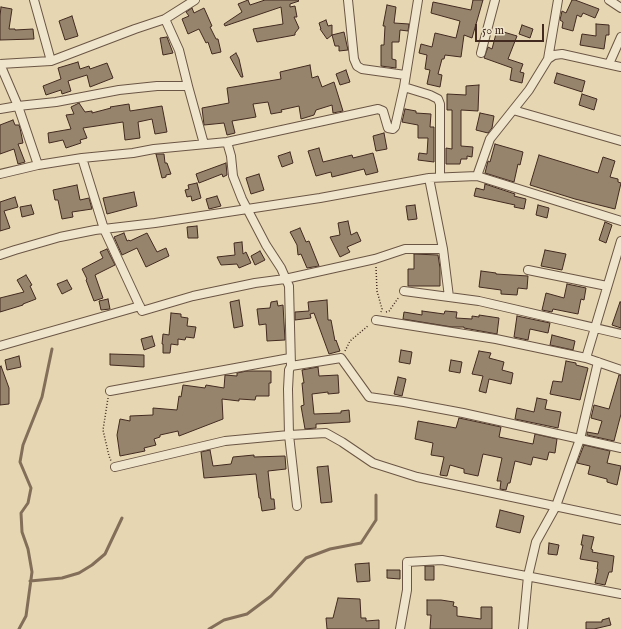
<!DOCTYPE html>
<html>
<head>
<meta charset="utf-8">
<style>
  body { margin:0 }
  #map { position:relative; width:621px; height:629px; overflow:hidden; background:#e6d7b2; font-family:"IM FELL English",serif }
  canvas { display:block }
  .scale { position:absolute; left:475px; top:24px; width:69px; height:18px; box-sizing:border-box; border:2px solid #422a20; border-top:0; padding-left:5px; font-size:12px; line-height:14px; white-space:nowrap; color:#422a20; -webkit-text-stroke:3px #efe5cd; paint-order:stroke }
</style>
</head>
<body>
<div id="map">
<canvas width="621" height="629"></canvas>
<div class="scale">50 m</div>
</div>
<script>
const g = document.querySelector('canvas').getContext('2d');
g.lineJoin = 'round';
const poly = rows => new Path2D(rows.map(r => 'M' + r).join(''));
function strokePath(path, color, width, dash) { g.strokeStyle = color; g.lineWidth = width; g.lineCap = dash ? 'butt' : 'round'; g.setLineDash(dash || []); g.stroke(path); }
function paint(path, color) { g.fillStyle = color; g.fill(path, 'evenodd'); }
strokePath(poly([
  [30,581,62,578,79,573,92,565,105,554,122,518],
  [19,629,26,616,32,572,28,549,22,532,21,513,28,503,31,488,20,462,23,445,42,397,52,349],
  [209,629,224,620,247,614,271,596,306,558,330,549,361,543,376,520,376,495]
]), '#836e5a', 3);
const building = poly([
  [248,0,250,5,265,0,298,0,299,1,290,4,290,7,295,6,297,17,294,17,299,28,295,33,295,35,257,42,253,29,283,24,281,7,225,26,224,24,242,12,238,4,248,0],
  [473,0,483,0,472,38,464,35,461,57,445,55,444,59,442,59,438,74,442,75,440,87,427,84,430,70,425,69,427,55,419,53,421,44,432,47,435,33,456,38,460,21,431,13,433,2,471,10,473,0],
  [572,0,575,0,599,9,595,18,583,13,581,17,577,15,573,31,562,28,563,22,560,20,562,11,566,13,572,0],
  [387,5,396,7,394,23,409,24,408,31,400,30,399,42,392,42,392,59,396,60,396,68,381,66,381,45,384,45,385,26,383,26,387,5],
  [1,7,12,9,9,29,15,29,15,30,33,29,34,39,0,40,0,16,1,7],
  [192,8,194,13,204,8,212,26,210,27,216,39,218,39,221,52,212,54,208,42,206,43,199,29,188,34,182,19,189,16,186,12,192,8],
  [72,16,78,36,65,40,59,21,72,16],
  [326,20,328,26,332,25,332,35,344,32,348,50,339,51,339,46,335,46,332,35,327,39,320,29,321,29,319,23,326,20],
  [596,24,609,25,609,35,606,35,604,49,580,45,582,34,596,36,596,24],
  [522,25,533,29,530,38,519,34,522,25],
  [497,30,517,36,508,59,523,64,520,72,524,73,522,83,510,80,512,68,484,58,488,47,492,49,497,30],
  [167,37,173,53,163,55,160,38,167,37],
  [236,53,239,59,243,77,241,77,230,57,236,53],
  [78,62,80,69,89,66,90,69,107,63,113,78,90,87,87,75,68,81,71,91,62,94,61,90,46,95,43,86,61,79,58,68,78,62],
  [310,65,312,78,318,76,322,87,334,82,343,111,333,113,332,105,316,110,314,115,301,119,299,106,281,110,282,112,271,114,268,102,253,104,256,117,232,121,235,133,227,135,224,123,204,125,202,108,229,103,227,88,281,79,280,72,310,65],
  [346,70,350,82,340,85,336,74,346,70],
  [557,73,585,81,582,92,554,83,557,73],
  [479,85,478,111,461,110,461,146,473,147,472,157,467,156,467,159,461,159,460,164,446,164,446,148,452,149,452,110,447,110,447,94,466,95,466,86,479,85],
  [582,94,597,99,594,110,579,105,582,94],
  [79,103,85,112,92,111,92,113,111,108,110,107,129,104,130,111,162,106,167,132,155,134,152,119,138,122,140,138,125,140,123,122,83,128,87,138,80,140,81,143,66,148,63,140,49,143,48,133,71,129,66,115,74,114,71,107,79,103],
  [405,109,416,111,416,113,431,114,430,127,434,127,434,162,418,160,419,153,427,154,428,138,418,138,418,125,402,122,405,109],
  [480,113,494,116,492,128,488,133,476,130,480,113],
  [13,120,15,125,19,125,20,128,23,143,18,144,25,162,18,164,14,149,0,154,0,125,13,120],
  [384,133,387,149,376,151,373,136,384,133],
  [495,144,523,152,520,165,518,164,514,182,485,173,488,161,490,162,495,144],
  [319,148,323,162,352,155,353,158,373,153,378,172,366,175,364,169,332,177,331,172,316,176,308,151,319,148],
  [290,152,293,163,282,167,278,156,290,152],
  [156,154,164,154,165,163,167,163,171,174,166,175,166,177,162,178,156,154],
  [539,155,598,173,603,157,615,161,610,177,618,179,618,182,621,183,615,209,575,199,530,185,539,155],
  [226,163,227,175,223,177,222,174,199,183,196,174,226,163],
  [259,174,264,190,251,194,246,178,259,174],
  [197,183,201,198,192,201,191,196,187,197,185,190,189,189,188,185,197,183],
  [485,184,515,194,514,196,526,199,524,209,514,207,515,205,474,196,476,188,484,190,485,184],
  [77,185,80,200,89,198,92,209,72,212,73,217,62,219,58,200,55,200,53,190,77,185],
  [134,192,137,206,107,214,103,198,134,192],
  [217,196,221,206,209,209,206,199,217,196],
  [15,197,18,207,4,211,10,228,0,231,0,202,15,197],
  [31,205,34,214,22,217,20,207,31,205],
  [415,205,417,219,408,220,406,206,415,205],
  [538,205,549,208,547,218,536,215,538,205],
  [348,221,351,235,357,232,361,241,347,247,350,252,340,257,330,237,340,235,338,223,348,221],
  [605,222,612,225,606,243,599,240,605,222],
  [197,226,198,238,188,238,187,227,197,226],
  [300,228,306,242,309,241,319,266,307,268,301,254,298,255,297,245,290,232,300,228],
  [124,233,127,241,129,240,130,241,147,233,157,252,166,248,169,256,146,267,137,248,122,255,114,237,124,233],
  [242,242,243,254,246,252,251,263,239,268,237,264,221,265,217,257,235,255,234,243,242,242],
  [107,249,115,265,95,275,103,298,94,301,86,280,87,279,82,269,103,258,100,252,107,249],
  [545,250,566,254,562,270,541,266,545,250],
  [260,251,265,260,255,265,251,256,260,251],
  [414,254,438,255,440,268,440,286,408,286,408,269,414,269,414,254],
  [481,271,496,273,496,274,528,276,527,289,518,288,517,295,501,294,501,290,479,287,481,271],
  [26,275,32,285,30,286,36,299,23,304,23,305,0,312,0,298,24,292,17,280,26,275],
  [67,280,72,289,62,294,57,284,67,280],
  [567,284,586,288,584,300,581,299,578,314,553,309,552,312,542,310,546,293,564,298,567,284],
  [108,299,110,309,101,310,99,301,108,299],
  [239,300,243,326,234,328,230,302,239,300],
  [327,300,328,320,331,320,335,341,336,340,340,351,329,354,314,313,310,314,311,318,295,320,295,312,309,311,308,302,327,300],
  [277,301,278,306,283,305,285,340,267,341,266,324,259,325,257,309,270,308,271,302,277,301],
  [620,302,621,302,621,328,612,325,620,302],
  [422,311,444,314,445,311,457,312,456,318,472,319,472,316,479,317,479,315,499,318,497,334,464,328,464,327,452,327,403,319,404,312,422,315,422,311],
  [171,313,181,314,181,317,188,318,187,326,196,327,194,338,186,337,185,340,178,339,178,345,171,344,170,353,163,353,163,344,162,344,163,334,169,335,171,313],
  [517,316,550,323,548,333,530,329,528,340,514,337,517,316],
  [552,335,575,341,573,350,550,345,552,335],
  [152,336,155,346,144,350,141,339,152,336],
  [401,350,412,352,410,364,399,362,401,350],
  [479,351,491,353,489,358,504,362,502,370,513,373,511,384,489,379,486,393,479,391,483,376,472,374,479,351],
  [110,354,144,355,144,367,110,365,110,354],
  [19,356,21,367,7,370,5,360,19,356],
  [451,360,462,362,460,373,449,371,451,360],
  [566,361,576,363,576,365,588,368,580,400,550,394,553,381,562,382,566,361],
  [1,366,9,388,9,404,0,405,0,367,1,366],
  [318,367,319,376,338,375,339,393,328,394,328,392,312,394,314,414,341,413,341,411,349,410,350,422,316,424,316,428,305,429,301,406,304,405,302,383,304,383,302,370,318,367],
  [247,371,271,371,271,383,269,383,269,396,256,396,255,400,239,399,239,401,222,399,223,419,179,436,178,431,160,435,160,437,154,439,156,445,144,448,145,451,120,456,117,435,120,419,130,421,130,416,153,415,153,408,177,410,179,396,181,397,183,385,205,388,206,385,224,388,225,375,237,376,237,373,247,371],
  [619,375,621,375,621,414,614,441,587,435,587,432,598,434,602,421,591,418,594,405,609,409,619,375],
  [398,377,406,379,402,396,394,394,398,377],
  [537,398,547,400,545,409,561,412,558,428,515,419,517,408,534,412,537,398],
  [459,418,501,427,499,437,533,444,535,434,557,439,555,453,549,452,547,460,533,457,531,465,515,461,510,483,508,483,506,490,500,489,501,481,497,481,502,458,483,454,478,476,464,473,464,469,450,465,447,476,440,475,444,457,431,455,433,443,415,439,418,421,456,428,459,418],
  [584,445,610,451,607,463,621,466,617,485,607,482,607,479,588,474,590,466,577,463,584,445],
  [210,450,213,466,231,464,233,457,254,455,254,457,285,456,286,469,268,471,271,499,274,499,275,509,262,511,260,498,259,498,256,474,204,478,201,452,210,450],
  [328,466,332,502,321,503,317,467,328,466],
  [500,510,524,516,520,533,496,527,500,510],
  [583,535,594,537,591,549,593,550,592,552,614,556,612,572,609,572,605,585,595,583,598,569,597,569,598,562,580,559,583,545,581,545,583,535],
  [549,543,559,545,557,555,548,554,549,543],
  [369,563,370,581,357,582,355,564,369,563],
  [425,566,434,566,434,580,425,580,425,566],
  [387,570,400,570,400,579,387,578,387,570],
  [338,598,360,599,361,618,366,618,366,621,379,620,379,629,327,629,326,618,333,618,338,598],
  [427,600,441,600,454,602,453,606,457,607,457,616,481,619,481,607,492,607,492,629,430,629,431,615,427,615,427,600],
  [609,618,611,625,594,629,586,629,586,622,602,622,602,620,609,618]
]);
paint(building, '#97846c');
strokePath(building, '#422a20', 1);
const street = poly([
  [34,0,51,61],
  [348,0,354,59,357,66,362,69,405,75],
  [609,0,621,8],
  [481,53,495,0],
  [548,59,558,0],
  [0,64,51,61,135,29,165,19,195,0],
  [0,64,18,106,38,165],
  [609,64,621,37],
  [188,86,204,144],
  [404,87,430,95,438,99,440,104,440,177],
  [0,109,18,106,56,102,119,90,157,86,188,86,179,50,165,19],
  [513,110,621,141],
  [82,158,104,229,142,311,193,296,255,283,285,279,375,259,405,249,443,249],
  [0,174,38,165,82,158,133,153,154,149,227,142,378,109,383,111,388,128,393,129,395,127,404,87,418,0],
  [477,176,621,221],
  [429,178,443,249,449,297],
  [0,255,15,250,60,237,95,230,155,223,320,198,429,178,477,176,490,139,529,90,548,59,554,55,562,54,621,67],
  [528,270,607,286],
  [404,291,479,301,621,334],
  [376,320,496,339,586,358,621,370],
  [0,346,140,306],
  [586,358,621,241],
  [291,366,341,358,369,397,404,402,463,413,621,448],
  [110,391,290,358],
  [115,467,225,441,289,435,288,389,289,370,291,366,289,286,281,268,266,245,242,199,233,176,231,156,227,142],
  [297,506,289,435,326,433,342,442,373,463,417,477,621,520],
  [400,629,407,590,407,562,442,560,621,594],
  [523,629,528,576,536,542,556,506,580,439,598,362]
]);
strokePath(street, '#6b5544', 10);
strokePath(poly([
  [376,267,377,291,382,309,381,312],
  [386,312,389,311,399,297],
  [345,351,350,341,369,325],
  [108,398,103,430,109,456,111,461]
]), '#422a20', 1.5, [1, 2]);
strokePath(street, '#efe5cd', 8);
</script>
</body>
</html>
